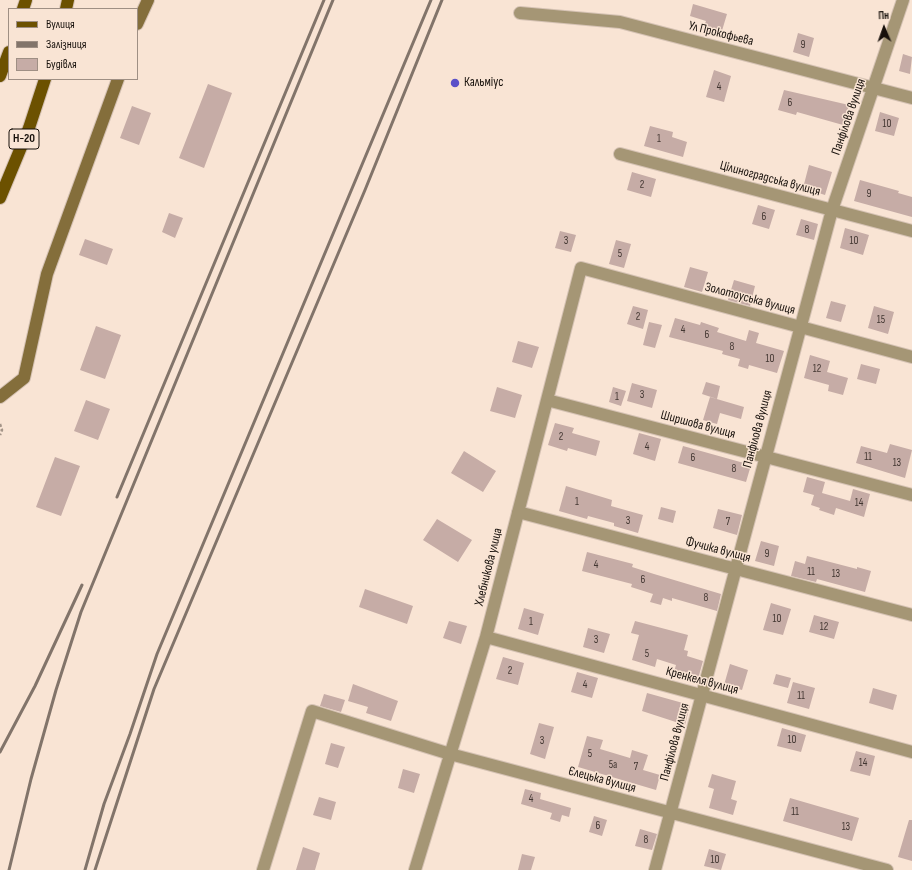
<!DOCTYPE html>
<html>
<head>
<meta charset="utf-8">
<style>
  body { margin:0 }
  #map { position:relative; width:912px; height:870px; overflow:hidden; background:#f9e4d4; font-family:"Sofia Sans Condensed",sans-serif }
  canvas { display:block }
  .legend { position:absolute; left:8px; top:8px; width:130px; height:72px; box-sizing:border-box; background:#f9e4d4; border:1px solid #9f8f84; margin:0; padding:5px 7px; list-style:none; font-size:12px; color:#17100b }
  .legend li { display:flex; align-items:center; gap:8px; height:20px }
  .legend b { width:20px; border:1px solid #9f8f84 }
  .north { position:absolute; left:864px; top:8px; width:40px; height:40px; -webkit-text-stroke:3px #f9e4d4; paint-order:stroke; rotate:358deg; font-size:11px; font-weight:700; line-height:16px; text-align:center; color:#17100b }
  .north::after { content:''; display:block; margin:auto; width:14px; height:18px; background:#17100b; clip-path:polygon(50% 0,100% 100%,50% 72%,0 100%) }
</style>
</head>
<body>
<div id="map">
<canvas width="912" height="870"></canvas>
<ul class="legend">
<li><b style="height:5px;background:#6c5100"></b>Вулиця</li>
<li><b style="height:5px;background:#82746a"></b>Залізниця</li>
<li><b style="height:11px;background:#c6aca6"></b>Будівля</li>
</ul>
<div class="north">Пн</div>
</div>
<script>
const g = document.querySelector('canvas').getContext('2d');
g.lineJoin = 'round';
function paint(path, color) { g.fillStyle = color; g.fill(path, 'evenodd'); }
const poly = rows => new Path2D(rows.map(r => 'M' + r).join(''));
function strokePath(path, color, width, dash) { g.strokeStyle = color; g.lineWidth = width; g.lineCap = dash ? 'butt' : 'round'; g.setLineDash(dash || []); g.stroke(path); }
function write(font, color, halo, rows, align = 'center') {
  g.font = font + ' "Sofia Sans Condensed",sans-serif'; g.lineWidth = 3; g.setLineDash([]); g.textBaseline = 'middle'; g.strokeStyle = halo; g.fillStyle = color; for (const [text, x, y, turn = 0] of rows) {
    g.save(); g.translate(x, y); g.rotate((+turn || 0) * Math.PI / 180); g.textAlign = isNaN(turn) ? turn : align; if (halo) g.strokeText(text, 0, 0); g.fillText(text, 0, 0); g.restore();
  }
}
paint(poly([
  [693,4,727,14,721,34,703,29,706,21,690,16],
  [798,33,814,38,809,57,793,52],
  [903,54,912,57,910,74,899,71],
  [714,70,731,76,724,102,706,97],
  [208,84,232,93,204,168,179,158],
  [784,90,849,105,843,125,797,112,796,115,778,110],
  [132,106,151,113,139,145,120,138],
  [880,112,899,118,894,136,875,131],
  [650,126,673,132,672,137,687,142,683,157,644,146],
  [809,165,832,172,825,195,803,188],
  [632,172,656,179,651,197,627,190],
  [860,180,899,191,898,193,912,197,912,217,854,201],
  [758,205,775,210,769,229,752,224],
  [169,213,183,218,175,238,162,232],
  [801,219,818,224,814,240,796,235],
  [845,228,869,235,863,255,840,248],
  [560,231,576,235,571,252,555,248],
  [85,239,113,249,107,265,79,255],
  [616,240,631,244,624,268,609,264],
  [690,267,708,272,702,292,684,287],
  [734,280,755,286,750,306,728,300],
  [831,301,846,305,841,322,826,318],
  [633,306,648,310,643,329,627,324],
  [874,306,894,312,888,334,868,328],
  [675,318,700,325,701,322,719,328,717,332,746,341,749,330,759,333,756,343,784,351,777,373,749,365,748,369,738,366,740,359,722,354,723,351,669,337],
  [649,322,662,325,655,348,643,345],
  [96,326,121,335,105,379,80,370],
  [518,341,539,347,532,368,512,362],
  [810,355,830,361,827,372,848,378,843,395,828,391,829,385,804,378],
  [861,364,880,369,876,384,857,379],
  [706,382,720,386,717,399,702,394],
  [632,383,657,390,652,408,627,401],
  [497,387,522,395,515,418,490,411],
  [613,387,626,391,621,406,609,402],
  [710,397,744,407,741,419,720,413,717,424,703,420],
  [86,400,110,409,98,440,74,431],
  [555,423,574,428,572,433,600,441,596,456,568,448,567,451,548,445],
  [639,433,661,439,655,461,633,454],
  [890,444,912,450,905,478,856,463,861,446,887,453],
  [683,446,751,465,746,482,678,463],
  [464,451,496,471,483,492,451,473],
  [55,457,80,466,61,516,36,507],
  [807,477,825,482,822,493,850,501,853,489,870,494,864,517,836,508,834,515,819,510,820,508,811,505,814,495,803,492],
  [566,486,612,500,611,506,643,515,638,533,614,526,614,523,588,516,587,519,559,511],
  [661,507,676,511,673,523,658,519],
  [718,509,742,515,737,535,713,528],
  [437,519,472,540,458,562,423,540],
  [761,541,779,546,774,566,755,561],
  [587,552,633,564,632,567,654,574,721,594,717,611,672,598,672,601,663,598,661,605,650,602,653,594,631,587,632,584,582,571],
  [807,556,857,569,857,567,871,571,865,592,817,579,816,582,791,576,795,561,805,564],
  [365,589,413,606,407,624,359,607],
  [771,603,791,609,783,635,763,630],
  [524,608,544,614,538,635,518,629],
  [814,615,839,622,834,639,809,632],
  [449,621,467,626,461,644,443,638],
  [635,621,688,635,684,650,688,651,687,656,703,661,698,679,674,672,676,665,657,659,655,667,632,660,639,635,631,633],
  [588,628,610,634,604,653,583,647],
  [503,657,524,663,518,685,496,679],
  [730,664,748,670,742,690,724,685],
  [577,672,598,678,592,698,571,692],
  [776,674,791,678,788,688,773,684],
  [793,682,815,688,809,709,787,703],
  [353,684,398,701,391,721,366,713,368,707,348,701],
  [873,688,897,695,893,710,869,703],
  [647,693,690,705,685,725,642,711],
  [324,694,345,700,341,712,320,706],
  [539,723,554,727,545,759,530,754],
  [782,728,806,735,801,752,777,746],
  [587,736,603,740,600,749,630,758,632,750,648,755,643,770,660,775,656,790,578,767],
  [331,743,345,747,338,768,325,764],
  [856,751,875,756,870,776,850,771],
  [403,769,420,774,414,793,398,788],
  [712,774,736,781,731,799,737,801,733,815,709,808,714,789,708,787],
  [525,789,541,793,540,799,571,808,569,817,562,815,560,822,550,819,552,813,521,804],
  [319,797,336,802,331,820,313,815],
  [790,798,859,818,852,841,783,821],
  [594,816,607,820,602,836,589,832],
  [909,820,912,820,912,861,898,857],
  [640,829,657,834,652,850,635,846],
  [303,847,320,853,315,870,296,870],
  [709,849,726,854,721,870,704,866],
  [522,854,535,857,531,870,518,870]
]), '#c6aca6');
const street = poly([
  [520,13,620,22,912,98],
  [620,154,912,231],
  [547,400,912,495],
  [518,512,912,615],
  [486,637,912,752],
  [263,870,312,711,450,754,887,870],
  [415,870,486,637,581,268,912,357],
  [655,870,832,210,903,0]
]);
const secondary = poly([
  [137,24,148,0],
  [0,397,24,378,47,274,118,79]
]);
const primary = poly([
  [23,9,26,0],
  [66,9,68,0],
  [0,76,9,52],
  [0,198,29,128,45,79]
]);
strokePath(street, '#d5c2b4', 14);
strokePath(secondary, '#d5c2b4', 14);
strokePath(primary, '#d5c2b4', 14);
strokePath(poly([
  [0,424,2,430,0,435]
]), '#a59589', 2.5, [3, 2]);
strokePath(street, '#a59675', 12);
strokePath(secondary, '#846e3b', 12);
strokePath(primary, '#6c5100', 12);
strokePath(poly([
  [117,497,324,0],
  [0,752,35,686,82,585],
  [9,870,31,779,56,690,81,612,333,0],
  [85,870,104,804,130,734,157,654,431,0],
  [95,870,154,689,365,190,442,0]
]), '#82746a', 3);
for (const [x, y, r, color] of [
  [455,83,5,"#5a50c8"]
]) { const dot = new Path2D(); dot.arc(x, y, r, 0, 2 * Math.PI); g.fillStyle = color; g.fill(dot); strokePath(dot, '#f9e4d4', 1.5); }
write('11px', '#433732', null, [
  ["9",803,45],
  ["4",719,87],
  ["6",790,103],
  ["10",887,124],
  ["1",659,139],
  ["2",642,185],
  ["9",869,194],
  ["6",764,217],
  ["8",807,230],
  ["3",566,241],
  ["10",854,241],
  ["5",620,254],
  ["2",638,317],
  ["15",881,320],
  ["4",683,330],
  ["6",707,335],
  ["8",732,347],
  ["10",770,359],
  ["12",817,369],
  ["3",642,395],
  ["1",617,397],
  ["2",561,437],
  ["4",647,447],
  ["11",868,457],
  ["6",693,458],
  ["13",897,463],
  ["8",734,469],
  ["1",577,502],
  ["14",859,503],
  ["3",628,521],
  ["7",728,522],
  ["9",767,554],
  ["4",596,565],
  ["11",811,572],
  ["13",836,574],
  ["6",643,580],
  ["8",706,598],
  ["10",777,619],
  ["1",531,622],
  ["12",824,627],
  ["3",596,640],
  ["5",647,654],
  ["2",510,671],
  ["4",585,685],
  ["11",801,696],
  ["10",792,740],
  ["3",542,741],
  ["5",590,754],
  ["14",863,763],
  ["5а",613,765],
  ["7",636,767],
  ["4",531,799],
  ["11",795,812],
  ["6",598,826],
  ["13",846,827],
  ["8",646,840],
  ["10",715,860]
]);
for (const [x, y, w] of [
  [24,139,30]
]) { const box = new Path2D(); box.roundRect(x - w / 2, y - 10, w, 20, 3); g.fillStyle = '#f9e4d4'; g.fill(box); strokePath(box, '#17100b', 1); }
write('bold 12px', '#17100b', null, [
  ["Н-20",24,139]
]);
write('13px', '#17100b', '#f9e4d4', [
  ["Ул Прокофьева",721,34,14],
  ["Панфілова вулиця",849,117,-71],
  ["Цілиноградська вулиця",770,179,15],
  ["Золотоуська вулиця",750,299,15],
  ["Ширшова вулиця",698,425,15],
  ["Панфілова вулиця",758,429,-75],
  ["Фучика вулиця",718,550,15],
  ["Хлебникова улица",489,567,-76],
  ["Кренкеля вулиця",702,681,15],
  ["Панфілова вулиця",675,742,-75],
  ["Єлецька вулиця",602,780,15]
]);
write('13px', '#17100b', '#f9e4d4', [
  ["Кальміус",464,83]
], 'left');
</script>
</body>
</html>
